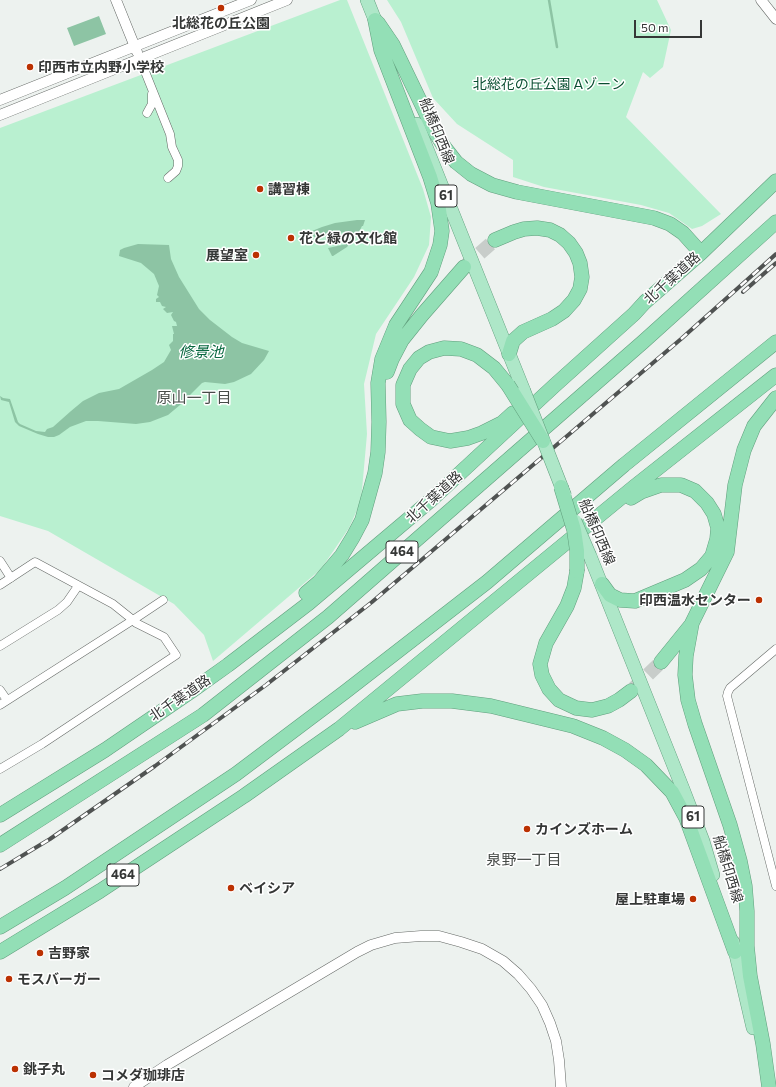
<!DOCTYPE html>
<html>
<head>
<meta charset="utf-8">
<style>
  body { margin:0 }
  #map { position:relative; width:776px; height:1087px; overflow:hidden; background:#edf2ef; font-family:Commissioner,sans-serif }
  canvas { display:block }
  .scale { position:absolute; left:634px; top:20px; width:68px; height:18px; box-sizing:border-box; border:2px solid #353736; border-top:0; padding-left:5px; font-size:12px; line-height:14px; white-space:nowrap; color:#353736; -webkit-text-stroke:3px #fff; paint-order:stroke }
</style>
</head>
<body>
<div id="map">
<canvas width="776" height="1087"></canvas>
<div class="scale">50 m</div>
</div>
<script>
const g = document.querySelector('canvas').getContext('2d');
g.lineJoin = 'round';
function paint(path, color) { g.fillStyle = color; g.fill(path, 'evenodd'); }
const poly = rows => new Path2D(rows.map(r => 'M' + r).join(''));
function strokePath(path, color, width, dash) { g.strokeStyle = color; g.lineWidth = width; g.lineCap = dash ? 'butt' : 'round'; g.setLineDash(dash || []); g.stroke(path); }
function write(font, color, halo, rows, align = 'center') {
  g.font = font + ' Commissioner,"Noto Sans JP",sans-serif'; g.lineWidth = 3; g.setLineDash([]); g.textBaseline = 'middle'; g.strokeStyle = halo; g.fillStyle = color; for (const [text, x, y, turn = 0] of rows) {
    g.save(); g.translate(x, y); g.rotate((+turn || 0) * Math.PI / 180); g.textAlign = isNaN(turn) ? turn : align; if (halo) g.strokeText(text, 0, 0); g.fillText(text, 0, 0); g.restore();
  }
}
paint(poly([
  [340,0,347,0,423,189,431,217,429,245,414,277,376,334,364,384,367,434,361,501,349,528,321,569,213,661,204,635,174,604,48,531,0,516,0,128],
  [387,0,657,0,671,30,663,67,650,78,643,72,626,117,721,214,702,226,692,229,669,213,641,205,544,187,513,177,513,160,457,124,433,98,401,22]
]), '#b9f0d0');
paint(poly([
  [99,16,106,34,74,46,67,28],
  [357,220,365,220,363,226,362,226,359,232,347,247,333,256,332,256,328,248,347,244,345,232,314,237,312,234,312,231,322,227,335,223],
  [138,244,169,245,171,259,179,277,199,309,210,320,232,337,242,343,269,351,264,360,251,374,234,382,225,384,205,382,202,383,180,405,168,415,150,422,136,424,98,421,86,421,70,427,59,435,54,437,48,437,38,434,19,426,15,422,9,402,1,400,0,396,3,398,10,399,18,422,20,424,36,431,45,432,47,429,53,427,71,411,83,401,99,393,119,389,152,370,164,362,171,350,169,345,173,341,173,334,174,334,172,326,177,326,176,322,174,321,171,315,173,312,167,313,163,309,166,307,162,306,160,302,156,302,156,299,159,297,157,295,159,286,154,274,141,263,119,256,120,250,124,248]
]), '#8dc4a4');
strokePath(poly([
  [549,0,557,47]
]), '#8dc4a4', 2.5);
strokePath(poly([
  [464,267,495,240],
  [633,689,661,662]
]), '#c8cdca', 14, [14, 7]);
const minor = poly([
  [140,59,170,134,172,147,178,160,178,166,176,171,168,178],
  [147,113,152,104,152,94],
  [0,561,11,578],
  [0,585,35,562,113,604,133,620,163,600],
  [0,646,58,610,67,602,78,586],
  [776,649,730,688,728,692,727,696,776,886],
  [0,690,7,700],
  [0,705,133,620,136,623,164,637,176,655,42,744,0,769]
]);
const tertiary = poly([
  [116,0,137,52],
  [761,0,776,19],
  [0,100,251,0],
  [0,115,287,0],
  [134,1087,167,1065,357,952,371,945,395,938,421,936,439,936,461,942,482,949,503,961,518,974,531,989,542,1005,550,1023,556,1041,559,1060,561,1087]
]);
const primary = poly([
  [367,0,379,30],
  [417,124,524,391],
  [590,556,683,789,703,841,713,875],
  [733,942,753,1028]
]);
const trunk = poly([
  [378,23,393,45,435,132,445,148,456,162,471,174,492,185,517,192,654,218,670,224,683,233,701,253],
  [495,240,514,232,524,229,537,228,550,230,560,235,569,243,576,253,580,263,582,277,580,289,574,300,564,311,552,319,523,332,513,341,509,354],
  [387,372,392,359,402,340,422,315,464,267],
  [508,385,494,368,477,355,461,349,444,348,429,352,419,358,410,369,403,385,403,404,410,420,420,429,431,437,450,441,468,438,482,433,502,423,513,413],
  [577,571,574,588,567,606,546,643,540,664,542,675,549,689,559,700,576,708,592,710,608,706,619,700,631,691],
  [602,584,610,595,620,600,635,601,685,580,701,569,712,556,717,539,718,528,714,514,707,503,695,491,681,485,661,485,641,492,631,498],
  [306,593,319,582,342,555,353,537,362,520,375,473,378,452,379,422,378,383,382,359,396,325,431,272,440,245,442,231,438,203,430,177,381,50,375,20],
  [661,662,691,625],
  [355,722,397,704,422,701,452,701,491,706,573,726,603,738,625,750,646,765,672,792,686,818,735,952],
  [0,815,105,750,193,690,228,665,309,603,431,500,554,386,634,314,645,302,701,253,776,181],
  [0,845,203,715,328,617,643,342,776,222],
  [0,927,65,888,236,774,345,692,487,582,624,465,776,342],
  [0,952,100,891,244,796,339,729,634,487,776,375],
  [769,1087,763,1044,750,976,747,946,747,911,745,886,740,861,730,825,695,724,688,700,685,675,686,656,692,623,727,552,735,485,744,450,754,426,776,398]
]);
strokePath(minor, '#646865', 9);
strokePath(tertiary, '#646865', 11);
strokePath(primary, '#619f7d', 14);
strokePath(trunk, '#619f7d', 15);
strokePath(minor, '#fff', 8);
strokePath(tertiary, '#fff', 10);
strokePath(primary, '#aee7c8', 13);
strokePath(trunk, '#93dfb6', 14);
const rail = poly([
  [743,292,776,263],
  [0,869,50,839,155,766,266,685,372,602,681,339,776,254]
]);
strokePath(rail, '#505352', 4);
strokePath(rail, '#fff', 2.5, [8]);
const primaryBridge = poly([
  [524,391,565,496],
  [575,521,590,556]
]);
const trunkBridge = poly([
  [508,385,543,441],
  [561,487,574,530,577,551,577,571]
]);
strokePath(primaryBridge, '#619f7d', 14, []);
strokePath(trunkBridge, '#619f7d', 15, []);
strokePath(primaryBridge, '#aee7c8', 13);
strokePath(trunkBridge, '#93dfb6', 14);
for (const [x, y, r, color] of [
  [221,8,4,"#bb3102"],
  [30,67,4,"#bb3102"],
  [260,189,4,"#bb3102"],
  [291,238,4,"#bb3102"],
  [256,255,4,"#bb3102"],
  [759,600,4,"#bb3102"],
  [527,829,4,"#bb3102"],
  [231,888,4,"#bb3102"],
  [693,899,4,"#bb3102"],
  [40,953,4,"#bb3102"],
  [9,979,4,"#bb3102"],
  [15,1069,4,"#bb3102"],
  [93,1075,4,"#bb3102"]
]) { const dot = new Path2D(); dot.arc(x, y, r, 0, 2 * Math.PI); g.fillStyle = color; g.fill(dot); strokePath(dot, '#fff', 1.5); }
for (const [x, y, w] of [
  [446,196,22],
  [402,552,32],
  [693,817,22],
  [123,875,32]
]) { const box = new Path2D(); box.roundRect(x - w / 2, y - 11, w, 22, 3); g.fillStyle = '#fff'; g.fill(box); strokePath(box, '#353736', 1); }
write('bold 13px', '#353736', null, [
  ["61",446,196],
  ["464",402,552],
  ["61",693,817],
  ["464",123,875]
]);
write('bold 14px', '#353736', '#fff', [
  ["北総花の丘公園",221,23,"center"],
  ["印西市立内野小学校",38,67],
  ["講習棟",268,189],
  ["花と緑の文化館",299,238],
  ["展望室",248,255,"right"],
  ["印西温水センター",751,600,"right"],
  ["カインズホーム",535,829],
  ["ベイシア",239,888],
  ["屋上駐車場",685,899,"right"],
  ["吉野家",48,953],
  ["モスバーガー",17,979],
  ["銚子丸",23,1069],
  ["コメダ珈琲店",101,1075]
], 'left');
write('14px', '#084e30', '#fff', [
  ["北総花の丘公園 Aゾーン",549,84]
]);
write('14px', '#353736', '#fff', [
  ["船橋印西線",437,131,68],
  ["北千葉道路",672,278,-42],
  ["北千葉道路",434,497,-42],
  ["船橋印西線",597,532,67],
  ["北千葉道路",180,698,-34],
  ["船橋印西線",728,869,73]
]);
write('italic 15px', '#096841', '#fff', [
  ["修景池",201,352]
]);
write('15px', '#474b48', '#fff', [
  ["原山一丁目",194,398],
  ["泉野一丁目",524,860]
]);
</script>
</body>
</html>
